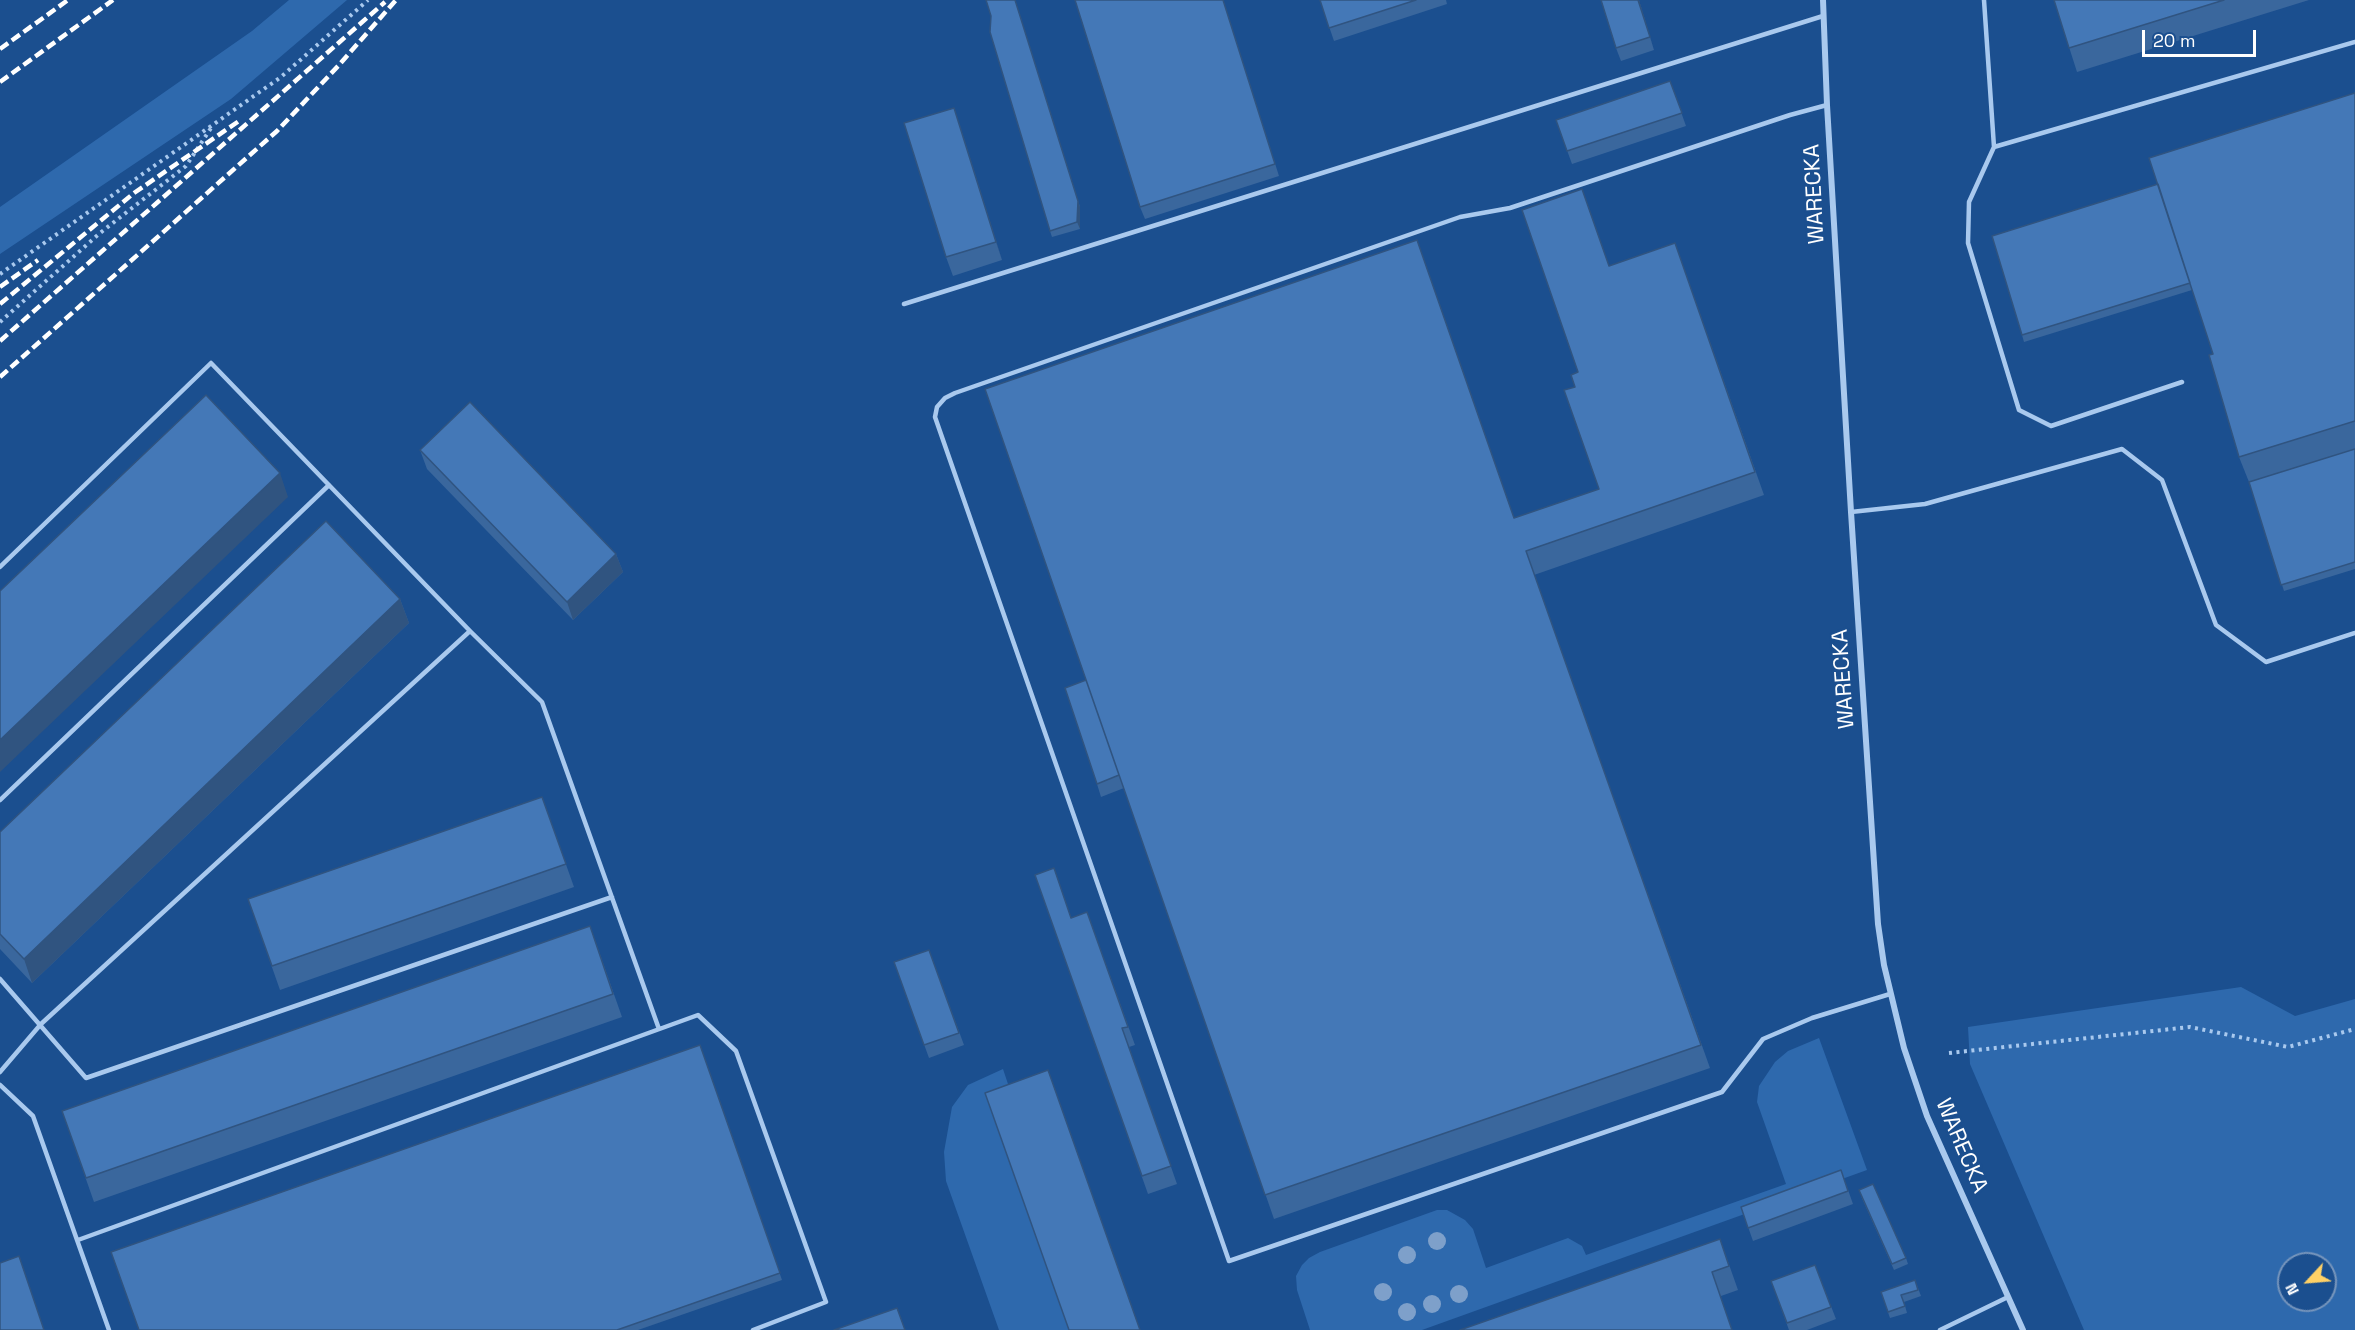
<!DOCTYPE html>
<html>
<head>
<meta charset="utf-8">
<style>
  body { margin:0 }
  #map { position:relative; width:2355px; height:1330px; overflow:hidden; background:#1b4f8f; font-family:"Space Grotesk",sans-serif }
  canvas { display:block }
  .north { position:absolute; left:2277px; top:1252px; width:60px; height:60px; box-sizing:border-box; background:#1b4f8f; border:2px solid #7695bc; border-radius:50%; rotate:244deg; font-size:16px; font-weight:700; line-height:24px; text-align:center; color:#fff }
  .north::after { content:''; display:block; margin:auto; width:21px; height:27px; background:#ffd166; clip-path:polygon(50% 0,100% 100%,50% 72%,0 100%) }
  .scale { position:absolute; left:2142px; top:30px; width:114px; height:27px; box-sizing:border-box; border:3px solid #fff; border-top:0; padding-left:8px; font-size:18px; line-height:21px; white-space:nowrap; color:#fff; -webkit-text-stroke:4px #1b4f8f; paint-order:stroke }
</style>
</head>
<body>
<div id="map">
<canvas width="2355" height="1330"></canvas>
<div class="north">N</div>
<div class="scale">20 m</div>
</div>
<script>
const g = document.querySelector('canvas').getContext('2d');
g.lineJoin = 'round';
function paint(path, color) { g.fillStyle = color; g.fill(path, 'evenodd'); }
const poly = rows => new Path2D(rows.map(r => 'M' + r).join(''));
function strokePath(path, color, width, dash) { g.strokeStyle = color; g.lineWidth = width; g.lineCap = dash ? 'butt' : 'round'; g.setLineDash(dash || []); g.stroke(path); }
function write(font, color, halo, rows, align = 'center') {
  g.font = font + ' "Space Grotesk",sans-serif'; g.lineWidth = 5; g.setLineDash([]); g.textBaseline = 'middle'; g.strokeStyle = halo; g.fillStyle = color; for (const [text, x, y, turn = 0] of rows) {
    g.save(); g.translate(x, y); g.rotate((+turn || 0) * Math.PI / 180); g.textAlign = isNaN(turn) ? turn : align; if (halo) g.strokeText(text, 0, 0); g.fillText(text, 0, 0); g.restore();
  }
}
paint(poly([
  [289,0,347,0,231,99,0,254,0,207,252,31],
  [2241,987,2295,1016,2355,999,2355,1330,2084,1330,1970,1064,1968,1027],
  [2289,1264,2325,1264,2325,1300,2289,1300],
  [1819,1038,1867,1170,1422,1330,1310,1330,1297,1290,1296,1276,1302,1265,1309,1258,1320,1252,1437,1210,1447,1210,1465,1220,1473,1229,1486,1268,1568,1238,1582,1246,1586,1255,1786,1184,1757,1102,1759,1086,1775,1062,1788,1051],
  [1003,1069,1016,1108,1069,1330,999,1330,946,1181,944,1152,952,1107,968,1085]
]), '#2e69ad');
strokePath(poly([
  [0,274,281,77,368,0],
  [0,322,100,233,186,166,211,128],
  [1949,1053,2190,1027,2288,1047,2355,1029]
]), '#a9c9ee', 4, [3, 4.5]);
strokePath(poly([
  [1984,0,1994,147,1969,202,1968,243,2019,410,2051,426,2182,382],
  [1827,105,1790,115,1510,208,1460,217,955,393,945,398,937,407,935,417,1229,1261,1722,1092,1763,1039,1812,1018,1890,994],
  [1994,147,2355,42],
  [904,304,1823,16],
  [1851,512,1925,504,2122,449,2162,480,2216,625,2266,662,2355,633],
  [0,567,211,363,470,631,542,702,659,1029],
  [0,800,329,485],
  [0,979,86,1078,612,897],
  [0,1072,41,1024,470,631],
  [0,1085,33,1116,109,1330],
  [78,1240,698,1015,736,1051,826,1302,753,1330],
  [1940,1330,2008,1297]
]), '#a9c9ee', 4.5);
strokePath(poly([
  [1823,0,1827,105,1851,512,1878,924,1884,965,1904,1048,1927,1116,2023,1330]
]), '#a9c9ee', 6);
strokePath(poly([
  [0,49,68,0],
  [0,82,113,0],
  [0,287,38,260],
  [0,304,134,193,239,121],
  [0,341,385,2],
  [0,377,277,131,339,65,396,0]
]), '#fff', 4.5, [10, 4.5]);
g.fillStyle = '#7ea0ca';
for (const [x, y] of [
  [1437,1241],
  [1407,1255],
  [1383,1292],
  [1459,1294],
  [1432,1304],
  [1407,1312]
]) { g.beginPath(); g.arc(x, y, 9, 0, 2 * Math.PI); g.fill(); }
paint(poly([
  [1015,0,1080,207,1080,229,1052,237,1050,231],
  [1223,0,1279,176,1145,219,1140,207],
  [1320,0,1446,0,1447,4,1334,41],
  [1639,0,1654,50,1621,61,1616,48],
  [2054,0,2309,0,2077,72],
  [1670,81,1686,126,1572,164,1556,120],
  [2355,93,2355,569,2284,591,2249,482,2239,457,2213,354,2192,290,2024,342,2022,335,2158,184],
  [954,108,960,126,1002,260,953,276,946,257],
  [1675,243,1764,495,1534,575,1710,1068,1274,1219,1124,788,1101,797,1097,784,1086,680,1514,518,1599,489,1575,387,1578,372,1609,266],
  [420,450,616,554,623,572,573,620,427,469],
  [400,599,409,623,32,983,0,949,0,832],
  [542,797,574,887,280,990,248,899],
  [1035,875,1072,918,1087,912,1135,1045,1129,1047,1177,1184,1148,1194],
  [590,926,622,1017,94,1202,62,1111],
  [929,950,964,1045,929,1058,894,962],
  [700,1045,782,1280,638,1330,139,1330],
  [1841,1170,1853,1204,1753,1241,1741,1207],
  [1861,1196,1906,1258,1908,1264,1894,1270],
  [1720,1239,1738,1290,1721,1296,1460,1330],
  [1815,1265,1836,1319,1807,1330,1789,1330,1771,1281],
  [1915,1280,1921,1296,1904,1302,1907,1313,1890,1318,1881,1292]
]), '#3a679d');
paint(poly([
  [1015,0,1080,207,1080,229,1077,222],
  [1638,0,1639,0,1654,50,1650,37],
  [954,108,960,126,1002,260,996,242],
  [280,473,288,497,0,772,0,740],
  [616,554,623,572,573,620,567,602],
  [400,599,409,623,32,983,24,959]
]), '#305480');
const building = poly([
  [986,0,1015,0,1078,201,1077,222,1050,231,990,32,991,16,986,0],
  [1075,0,1223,0,1275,164,1140,207,1075,0],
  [1320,0,1416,0,1329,28,1320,0],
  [1601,0,1638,0,1650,37,1616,48,1601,0],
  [2054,0,2224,0,2069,48,2054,0],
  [1670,81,1682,113,1567,151,1556,120,1670,81],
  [2355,93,2355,421,2239,457,2209,355,2213,354,2149,158,2355,93],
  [954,108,996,242,946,257,904,123,954,108],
  [2158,184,2190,283,2022,335,1992,236,2158,184],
  [1582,189,1609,266,1675,243,1755,472,1526,551,1701,1045,1265,1195,985,389,1417,240,1514,518,1599,489,1564,390,1575,387,1571,375,1578,372,1522,210,1582,189],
  [206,395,280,473,0,740,0,591,206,395],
  [470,402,616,554,567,602,420,450,470,402],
  [2355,449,2355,562,2281,585,2249,482,2355,449],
  [326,521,400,599,24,959,0,934,0,832,326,521],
  [1086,680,1119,775,1097,784,1065,688,1086,680],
  [542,797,566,864,272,966,248,899,542,797],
  [1054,868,1071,918,1087,912,1128,1027,1122,1028,1171,1166,1142,1176,1035,875,1054,868],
  [590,926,613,994,86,1178,62,1111,590,926],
  [929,950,959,1033,924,1045,894,962,929,950],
  [700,1045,780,1273,617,1330,139,1330,111,1252,700,1045],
  [1048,1070,1140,1330,1069,1330,985,1093,1048,1070],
  [1841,1170,1848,1191,1748,1228,1741,1207,1841,1170],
  [1873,1184,1906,1258,1892,1264,1859,1190,1873,1184],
  [1720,1239,1729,1266,1712,1272,1732,1330,1460,1330,1720,1239],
  [19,1256,44,1330,0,1330,0,1263,19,1256],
  [1815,1265,1831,1307,1787,1323,1771,1281,1815,1265],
  [1915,1280,1918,1290,1901,1295,1905,1306,1888,1312,1881,1292,1915,1280],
  [897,1308,905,1330,834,1330,897,1308]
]);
paint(building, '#4478b7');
strokePath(building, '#305480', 1.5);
write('22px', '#fff', '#1b4f8f', [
  ["WARECKA",1815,194,-93],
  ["WARECKA",1844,679,-94],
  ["WARECKA",1961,1146,67]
]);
</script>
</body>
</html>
